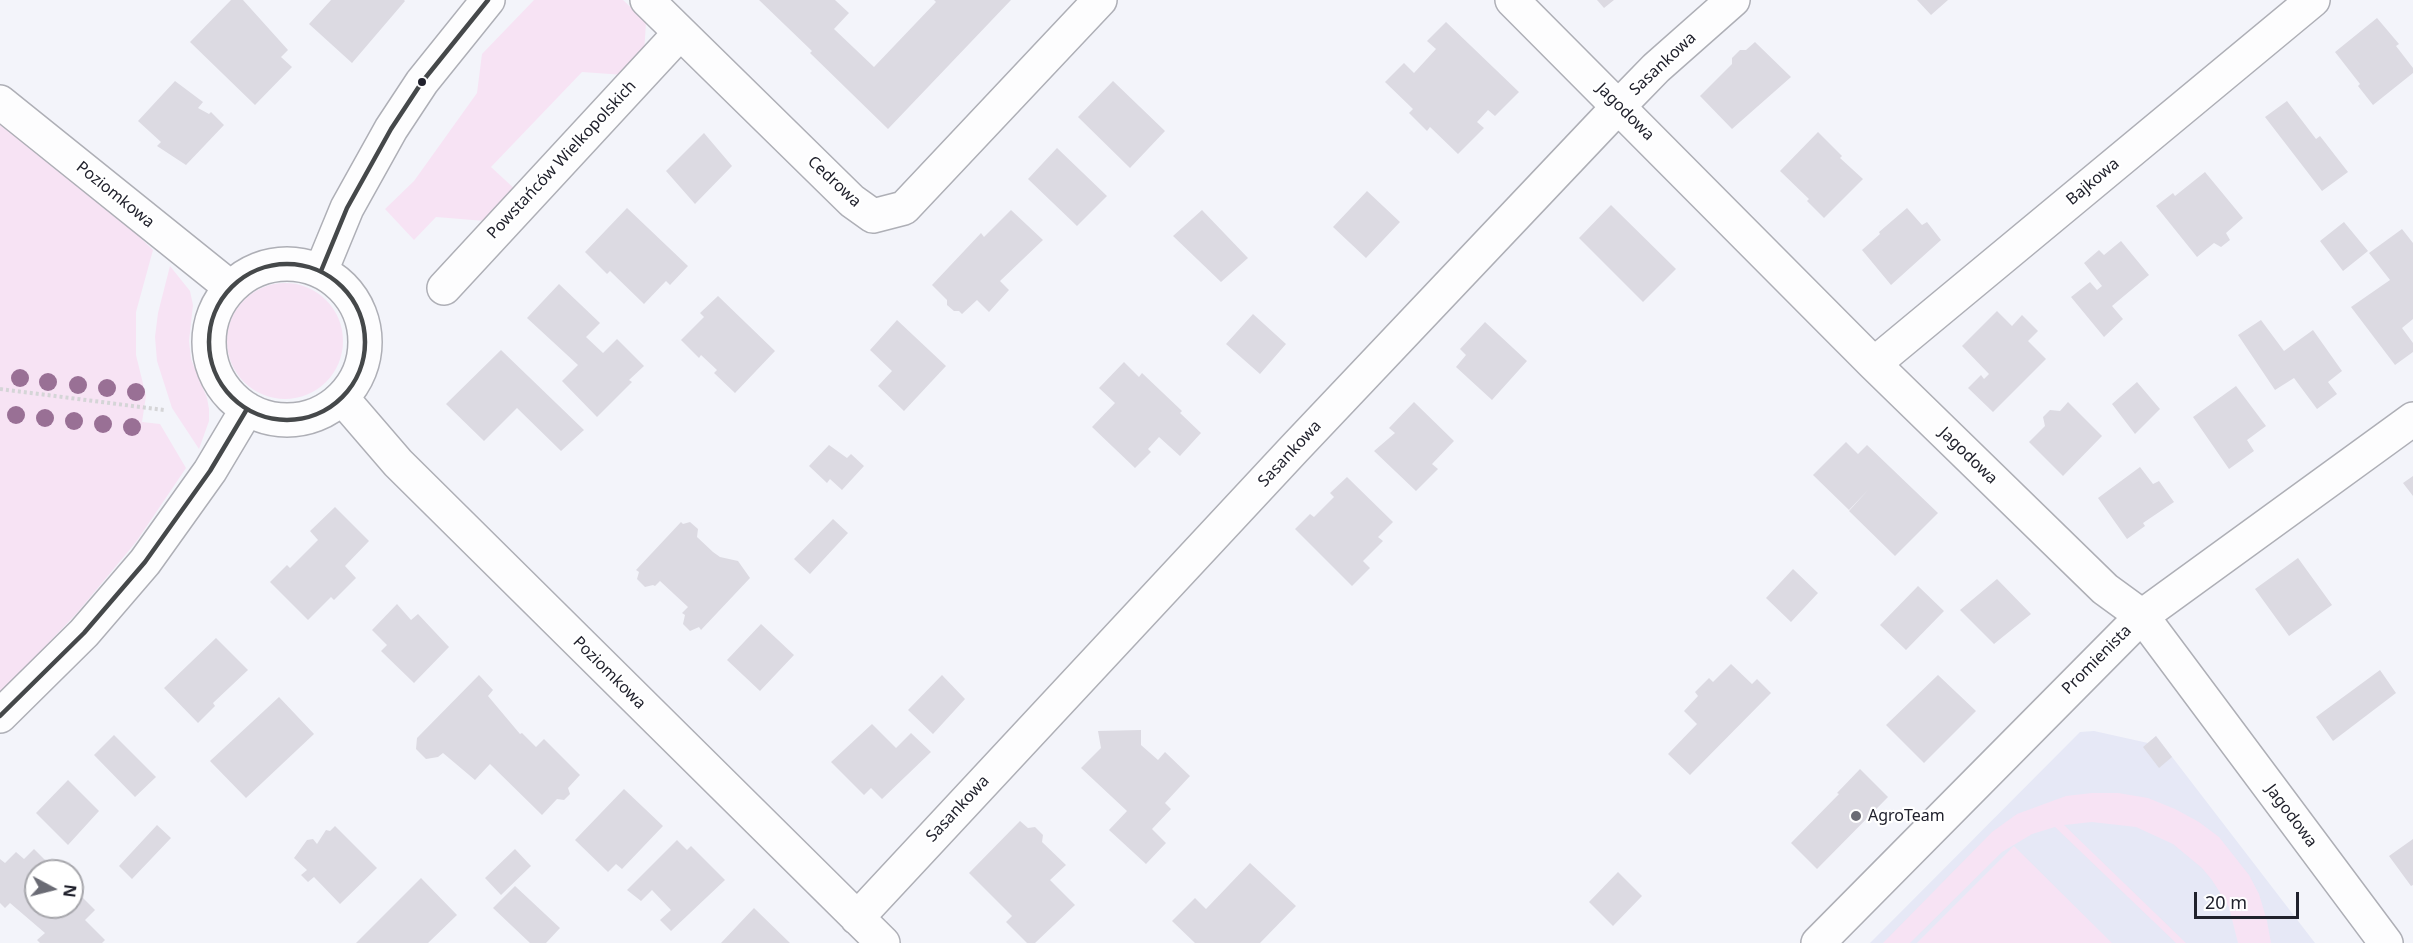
<!DOCTYPE html>
<html>
<head>
<meta charset="utf-8">
<style>
  body { margin:0 }
  #map { position:relative; width:2413px; height:943px; overflow:hidden; background:#f3f4fa; font-family:"Noto Sans",sans-serif }
  canvas { display:block }
  .north { position:absolute; left:24px; top:859px; width:60px; height:60px; box-sizing:border-box; background:#fff; border:2px solid #a6a6ab; border-radius:50%; rotate:97deg; font-size:16px; font-weight:700; line-height:24px; text-align:center; color:#20212c }
  .north::after { content:''; display:block; margin:auto; width:21px; height:27px; background:#6a6b74; clip-path:polygon(50% 0,100% 100%,50% 72%,0 100%) }
  .scale { position:absolute; left:2194px; top:892px; width:105px; height:27px; box-sizing:border-box; border:3px solid #20212c; border-top:0; padding-left:8px; font-size:18px; line-height:21px; white-space:nowrap; color:#20212c; -webkit-text-stroke:4px #fff; paint-order:stroke }
</style>
</head>
<body>
<div id="map">
<canvas width="2413" height="943"></canvas>
<div class="north">N</div>
<div class="scale">20 m</div>
</div>
<script>
const g = document.querySelector('canvas').getContext('2d');
g.lineJoin = 'round';
function paint(path, color) { g.fillStyle = color; g.fill(path, 'evenodd'); }
const poly = rows => new Path2D(rows.map(r => 'M' + r).join(''));
function strokePath(path, color, width, dash) { g.strokeStyle = color; g.lineWidth = width; g.lineCap = dash ? 'butt' : 'round'; g.setLineDash(dash || []); g.stroke(path); }
function write(font, color, halo, rows, align = 'center') {
  g.font = font + ' "Noto Sans",sans-serif'; g.lineWidth = 4.5; g.setLineDash([]); g.textBaseline = 'middle'; g.strokeStyle = halo; g.fillStyle = color; for (const [text, x, y, turn = 0] of rows) {
    g.save(); g.translate(x, y); g.rotate((+turn || 0) * Math.PI / 180); g.textAlign = isNaN(turn) ? turn : align; if (halo) g.strokeText(text, 0, 0); g.fillText(text, 0, 0); g.restore();
  }
}
paint(poly([
  [2094,731,2148,743,2156,736,2315,943,1870,943,2080,732]
]), '#e6e8f6');
paint(poly([
  [534,0,623,0,646,22,644,54,624,75,582,72,491,167,517,191,485,221,436,217,414,240,385,209,414,181,477,93,482,54],
  [0,121,119,217,153,250,136,312,136,355,146,396,142,422,160,424,186,468,136,542,77,613,0,694],
  [170,266,190,291,193,305,189,341,191,359,207,398,209,409,209,421,199,449,172,408,157,361,155,337,158,313],
  '227 341a58 58 0 1 1 116 0a58 58 0 1 1-116 0Z',
  [2092,793,2118,793,2148,798,2175,809,2199,822,2219,837,2249,875,2259,894,2267,921,2271,943,2238,943,2229,907,2212,880,2202,868,2173,844,2136,827,2092,822,2064,825,2186,943,2176,943,2055,827,2032,834,2002,852,1910,943,1883,943,1992,832,2017,814,2066,796],
  [2014,846,2112,943,1917,943]
]), '#f7e3f4');
paint(poly([
  [231,0,243,0,288,50,281,57,292,67,255,105,190,42],
  [331,0,404,0,405,1,352,63,309,24],
  [759,0,835,0,849,13,834,29,874,67,936,2,934,0,1011,0,888,129,810,53,812,51],
  [1597,0,1614,0,1604,8],
  [1917,0,1948,0,1931,15],
  [2377,18,2399,44,2396,46,2413,68,2413,73,2373,105,2358,86,2360,84,2335,52],
  [1446,22,1519,92,1495,116,1488,110,1477,122,1484,128,1458,154,1430,127,1427,131,1409,113,1413,109,1385,82,1404,63,1414,73,1436,49,1427,41],
  [1755,42,1791,77,1732,129,1700,96,1732,64,1732,58,1740,50,1746,50],
  [175,81,203,102,198,108,209,114,211,112,224,125,186,165,157,146,161,142,138,121],
  [1113,81,1165,131,1130,168,1078,117],
  [2287,101,2316,139,2320,136,2348,172,2322,191,2265,117],
  [1818,132,1842,156,1840,158,1863,179,1824,218,1807,201,1809,199,1780,171],
  [704,133,732,166,695,204,666,171],
  [1057,148,1107,196,1077,226,1028,179],
  [2205,172,2243,218,2226,233,2230,240,2221,247,2214,243,2197,257,2156,206,2173,193,2175,196],
  [1367,191,1400,222,1366,258,1333,227],
  [1611,205,1676,269,1643,302,1579,238],
  [627,208,688,266,670,285,666,281,644,304,610,271,607,274,585,252],
  [1907,208,1922,225,1927,222,1941,240,1891,285,1862,250,1880,234,1879,232],
  [1011,210,1043,240,1000,281,1009,290,989,312,977,300,962,314,959,311,954,311,947,305,947,300,932,285,981,233,984,237],
  [1202,210,1248,258,1221,282,1173,236],
  [2344,222,2368,251,2343,271,2320,241],
  [2402,229,2413,243,2413,319,2402,328,2413,343,2413,352,2395,365,2351,307,2390,280,2369,253],
  [2121,241,2149,275,2112,306,2123,319,2104,337,2071,297,2090,282,2097,290,2102,286,2084,263,2099,250,2104,255],
  [559,284,600,323,586,337,603,353,617,339,644,366,629,380,632,382,597,417,562,381,578,365,527,318],
  [718,296,775,351,735,393,714,373,717,370,701,355,699,358,681,340,704,317,700,313],
  [1997,311,2012,326,2022,315,2038,331,2028,341,2046,359,1993,412,1968,388,1981,375,1984,379,1989,374,1962,346],
  [1253,314,1286,344,1260,374,1226,344],
  [897,320,946,366,904,411,878,386,892,371,870,350],
  [2261,320,2284,351,2313,330,2342,371,2328,382,2337,394,2317,409,2294,378,2275,390,2238,335],
  [1485,322,1527,361,1492,400,1456,367,1466,355,1460,349],
  [501,350,584,430,561,451,517,408,484,441,446,404],
  [1124,362,1139,377,1142,373,1182,411,1180,413,1201,433,1180,456,1159,437,1148,449,1151,452,1135,468,1092,427,1115,403,1099,388],
  [2137,382,2160,409,2135,434,2112,404],
  [2236,386,2266,426,2247,440,2254,451,2229,469,2193,417],
  [1414,402,1454,441,1432,464,1438,469,1416,491,1374,451,1395,433,1389,428],
  [2068,402,2102,436,2063,476,2029,442,2045,426,2043,417,2050,410,2060,411],
  [1846,442,1858,454,1867,445,1938,513,1895,556,1849,511,1868,490,1849,510,1813,475],
  [829,445,847,458,851,454,864,466,842,490,830,479,827,483,809,466],
  [2140,467,2153,484,2159,481,2174,502,2143,523,2145,526,2127,539,2098,498],
  [2413,476,2413,496,2403,483],
  [1347,477,1393,522,1378,537,1383,541,1363,561,1370,568,1352,586,1295,529,1310,514,1314,517,1334,497,1330,493],
  [335,507,369,541,345,566,356,578,334,600,331,597,308,620,270,582,287,565,290,568,318,540,310,531],
  [833,519,848,533,810,574,794,559],
  [681,522,683,524,690,522,698,529,697,537,713,552,720,557,738,561,750,578,701,630,699,627,690,631,683,624,685,615,682,613,688,607,660,581,655,586,653,585,645,587,637,579,639,572,636,570],
  [2298,558,2332,605,2289,636,2255,589],
  [1793,569,1818,593,1791,622,1766,598],
  [1997,579,2031,614,1994,644,1960,610],
  [1918,586,1944,611,1906,650,1880,625],
  [397,604,411,620,418,614,449,647,414,683,381,651,387,645,372,630],
  [761,624,794,655,760,691,727,660],
  [216,638,248,670,213,703,215,706,198,723,164,688],
  [1731,664,1752,684,1757,679,1771,693,1690,775,1668,754,1697,724,1684,711,1698,696,1695,692,1709,678,1713,682],
  [2380,670,2396,693,2333,741,2316,717],
  [479,675,493,690,488,696,520,734,522,733,536,747,544,739,580,775,568,788,570,794,564,800,557,799,542,815,490,764,475,780,443,753,438,757,426,759,416,749,417,738],
  [942,675,965,699,933,734,908,710],
  [1938,675,1976,711,1924,763,1886,725],
  [279,697,314,734,246,798,210,761],
  [872,724,896,748,911,733,931,752,882,799,871,788,864,795,831,762],
  [1141,730,1141,745,1158,760,1165,752,1190,776,1165,803,1171,809,1152,829,1166,843,1146,864,1109,830,1127,811,1081,768,1101,748,1098,731],
  [114,735,156,777,135,797,94,755],
  [2156,736,2172,757,2159,768,2143,747],
  [1860,769,1888,797,1817,869,1791,843,1839,794,1837,793],
  [68,780,99,811,68,845,36,813],
  [624,789,663,826,622,869,616,864,608,872,575,840],
  [1020,821,1028,828,1035,827,1043,835,1042,842,1066,865,1050,880,1075,905,1035,943,1027,943,1006,922,1012,916,969,873],
  [157,825,171,838,132,879,119,866],
  [335,826,377,868,340,904,314,877,308,882,301,875,307,870,294,858,307,840,313,839,317,844,326,830,330,831],
  [2413,839,2413,885,2411,886,2389,856],
  [677,840,687,850,691,846,725,880,671,931,660,920,671,910,652,890,641,901,627,890],
  [34,849,56,871,36,871,36,907,72,907,72,887,95,910,85,920,105,940,102,943,40,943,37,940,45,933,10,903,5,908,0,903,0,859,5,863,16,852,24,859],
  [515,849,531,866,501,895,485,878],
  [1250,863,1296,906,1260,943,1195,943,1172,921,1195,898,1206,909],
  [1618,872,1642,896,1613,926,1589,902],
  [421,878,457,915,428,943,356,943],
  [515,886,560,928,546,943,530,943,493,908],
  [754,908,790,943,721,943]
]), '#dcdae2');
const street = poly([
  [647,0,852,201,873,216,904,208,1100,0],
  [1512,0,1874,364,2105,589,2142,616,2386,943],
  [0,102,230,287],
  '209 342a78 78 0 1 1 156 0a78 78 0 1 1-156 0Z',
  [321,271,347,208,391,129,422,82,488,0],
  [444,288,680,33],
  [1874,364,2313,0],
  [342,398,398,463,883,943],
  [0,716,84,633,145,562,210,471,247,409],
  [857,918,1294,449,1619,106,1656,68,1733,0],
  [1818,943,2142,616,2413,419]
]);
strokePath(street, '#aeafb6', 36);
strokePath(poly([
  [0,389,164,410]
]), '#d5d5d7', 4, [3, 3]);
strokePath(street, '#fdfdfe', 33);
strokePath(poly([
  '209 342a78 78 0 1 1 156 0a78 78 0 1 1-156 0Z',
  [321,271,347,208,391,129,422,82,488,0],
  [0,716,84,633,145,562,210,471,247,409]
]), '#45484a', 4.5);
g.fillStyle = '#997095';
for (const [x, y] of [
  [20,378],
  [48,382],
  [78,385],
  [107,388],
  [136,392],
  [16,415],
  [45,418],
  [74,421],
  [103,424],
  [132,427]
]) { g.beginPath(); g.arc(x, y, 9, 0, 2 * Math.PI); g.fill(); }
for (const [x, y, r, color] of [
  [422,82,5,"#20212c"],
  [1856,816,6,"#6a6b74"]
]) { const dot = new Path2D(); dot.arc(x, y, r, 0, 2 * Math.PI); g.fillStyle = color; g.fill(dot); strokePath(dot, '#fff', 2); }
write('16px', '#20212c', '#fff', [
  ["Sasankowa",1663,64,-43],
  ["Jagodowa",1625,112,45],
  ["Powstańców Wielkopolskich",562,160,-47],
  ["Cedrowa",834,182,43],
  ["Bajkowa",2093,182,-40],
  ["Poziomkowa",115,195,39],
  ["Sasankowa",1290,454,-47],
  ["Jagodowa",1968,456,44],
  ["Promienista",2097,660,-45],
  ["Poziomkowa",609,673,45],
  ["Sasankowa",958,809,-47],
  ["Jagodowa",2291,816,53]
]);
write('16px', '#20212c', '#fff', [
  ["AgroTeam",1868,816]
], 'left');
</script>
</body>
</html>
